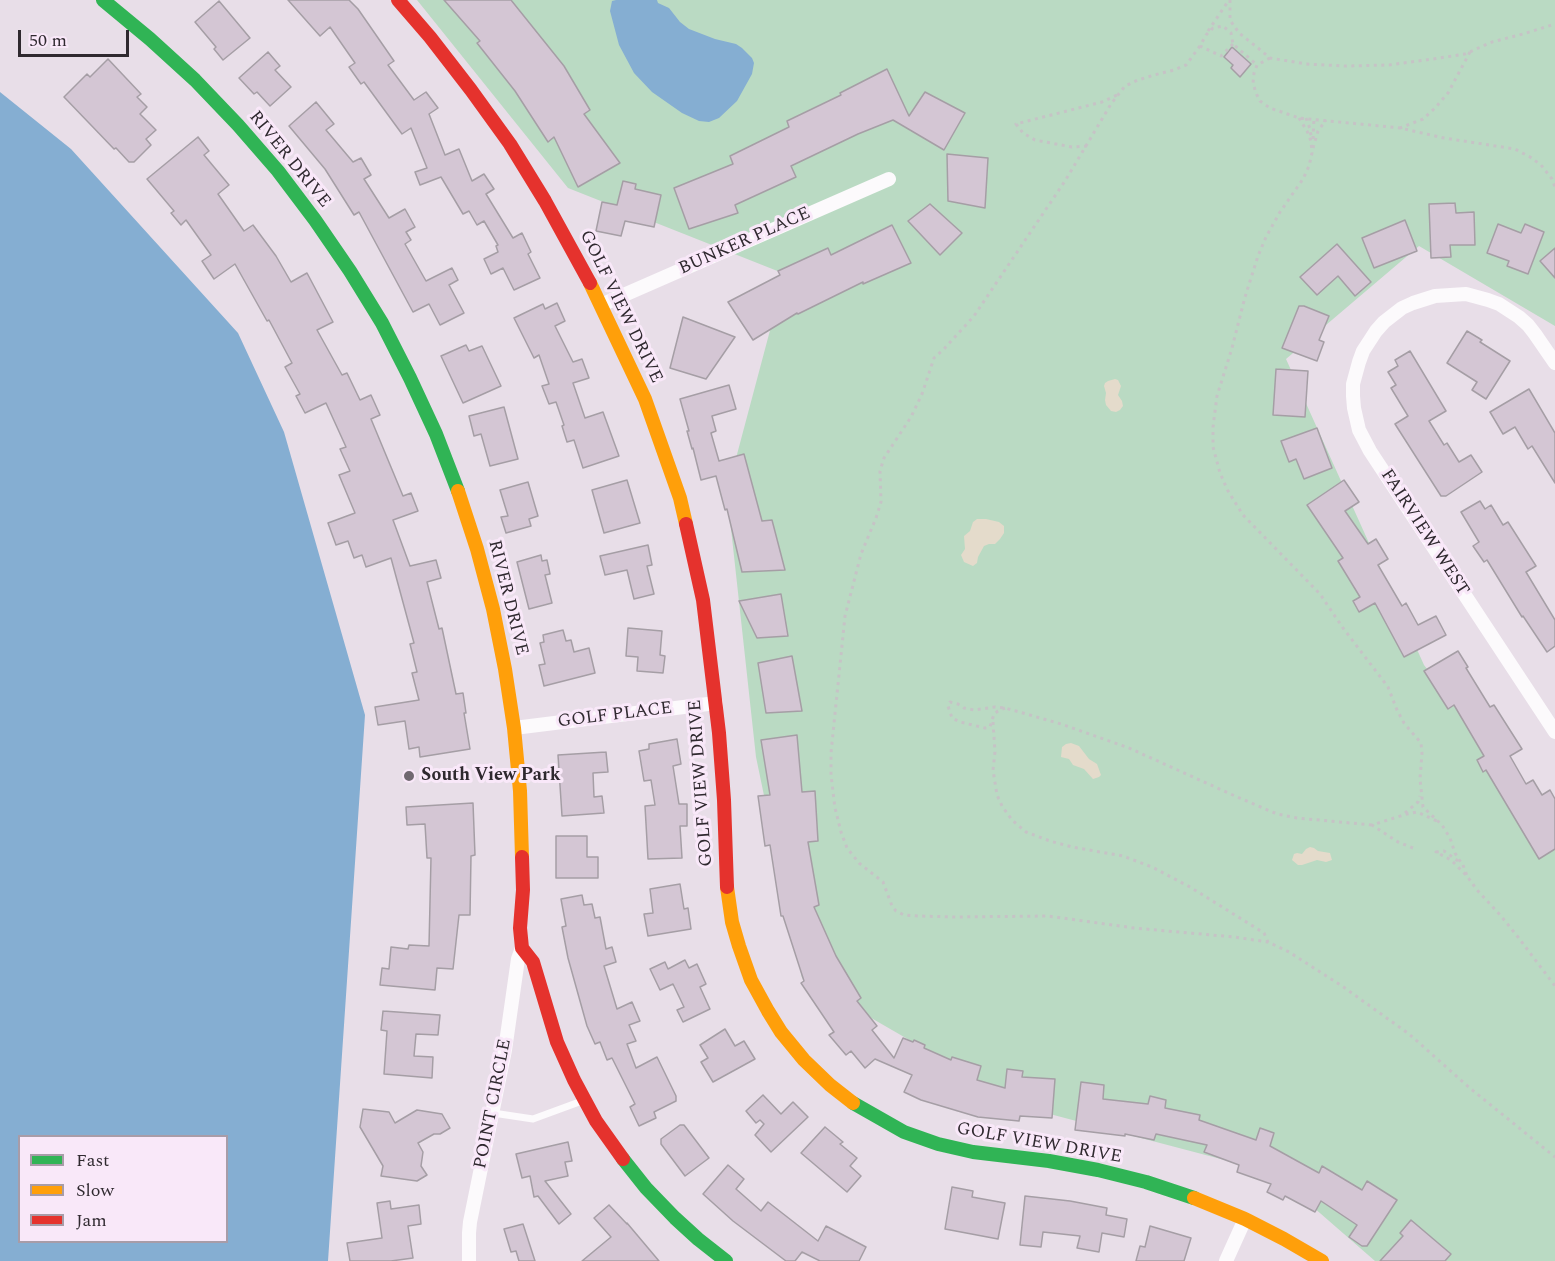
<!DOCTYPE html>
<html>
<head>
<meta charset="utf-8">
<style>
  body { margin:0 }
  #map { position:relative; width:1555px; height:1261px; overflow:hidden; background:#e8dee8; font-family:Spectral,serif }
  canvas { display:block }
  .legend { position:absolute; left:18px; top:1135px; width:210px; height:108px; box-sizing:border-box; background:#f9e8f9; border:2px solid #a89ca8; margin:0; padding:8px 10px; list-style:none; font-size:18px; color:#2f292f }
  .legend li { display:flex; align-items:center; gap:12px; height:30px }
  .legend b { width:30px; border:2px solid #a89ca8 }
  .scale { position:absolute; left:18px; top:30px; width:111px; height:27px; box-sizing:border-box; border:3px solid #2f292f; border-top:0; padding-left:8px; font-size:18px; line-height:21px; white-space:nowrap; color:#2f292f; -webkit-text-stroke:4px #f9e8f9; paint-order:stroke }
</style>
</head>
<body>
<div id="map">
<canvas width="1555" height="1261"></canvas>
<ul class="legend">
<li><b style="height:8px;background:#30b455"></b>Fast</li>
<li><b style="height:8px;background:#ff9f0a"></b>Slow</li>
<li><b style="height:8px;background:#e5322d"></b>Jam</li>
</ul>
<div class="scale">50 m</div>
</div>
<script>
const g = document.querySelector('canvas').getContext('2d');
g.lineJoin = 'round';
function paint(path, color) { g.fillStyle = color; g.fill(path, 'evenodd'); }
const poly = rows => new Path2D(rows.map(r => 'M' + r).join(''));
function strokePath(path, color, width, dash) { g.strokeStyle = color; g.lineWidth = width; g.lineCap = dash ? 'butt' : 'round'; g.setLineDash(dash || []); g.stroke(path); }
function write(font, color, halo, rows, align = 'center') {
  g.font = font + ' Spectral,serif'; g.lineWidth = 6; g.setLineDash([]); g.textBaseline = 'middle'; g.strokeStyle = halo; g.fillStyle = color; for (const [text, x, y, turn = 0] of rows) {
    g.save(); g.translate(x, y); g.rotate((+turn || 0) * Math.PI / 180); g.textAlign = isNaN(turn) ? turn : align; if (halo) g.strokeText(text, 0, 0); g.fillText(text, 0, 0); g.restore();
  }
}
paint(poly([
  [417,0,1555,0,1555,326,1419,246,1286,359,1424,665,1555,835,1555,1261,1375,1261,1274,1173,1027,1108,802,978,756,757,727,492,785,274,568,188]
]), '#badac3');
paint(poly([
  [1115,379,1118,380,1121,386,1118,395,1122,401,1123,406,1120,410,1116,412,1111,411,1106,405,1105,400,1106,393,1104,386,1105,383,1108,381],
  [977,519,986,519,999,522,1004,526,1004,533,1000,539,995,544,989,544,984,546,978,557,977,563,973,566,964,562,961,555,965,549,964,536,970,531,973,522],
  [1071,743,1079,746,1089,759,1097,764,1101,775,1099,777,1093,779,1084,769,1073,765,1069,759,1061,757,1062,747,1066,744],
  [1310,847,1314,848,1318,851,1330,853,1332,860,1326,862,1317,860,1302,865,1298,865,1292,860,1294,854,1297,853,1302,854,1306,849]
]), '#e4dbcb');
paint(poly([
  [616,0,657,0,658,3,669,8,680,22,689,29,715,39,736,44,742,48,752,58,754,63,752,74,737,101,719,118,709,122,699,121,682,113,652,92,634,73,619,45,610,11,612,1],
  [0,92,71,149,238,333,284,432,365,715,328,1261,0,1261],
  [226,1136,226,1242,20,1242,20,1136]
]), '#85aed2');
const building = poly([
  [288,0,349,0,358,9,394,61,388,65,414,100,426,92,438,108,429,114,445,155,459,149,472,181,484,174,494,189,486,194,513,238,522,233,531,252,528,254,540,278,514,290,503,268,491,274,484,259,498,252,496,246,498,245,484,221,477,225,469,211,463,214,441,177,420,185,415,172,427,168,411,128,402,134,364,82,361,84,349,67,355,63,330,27,320,36,288,0],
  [444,0,511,0,564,66,590,110,584,114,620,163,578,187,554,137,548,142,515,91,477,43,480,41,444,0],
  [219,1,250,38,223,60,214,49,216,47,195,22,219,1],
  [1232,47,1251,64,1240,77,1231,68,1233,65,1224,57,1232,47],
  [268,52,280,66,275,70,291,87,270,106,257,92,254,94,239,78,268,52],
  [108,59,141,94,137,97,147,107,140,114,156,130,146,139,151,145,134,162,129,162,116,148,114,149,64,97,87,74,90,77,108,59],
  [887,69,909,116,925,92,965,113,944,150,893,120,858,134,791,166,796,177,735,205,738,213,689,229,674,188,733,164,730,156,789,127,787,121,841,95,840,93,887,69],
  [316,102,334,124,326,130,353,162,361,158,371,175,364,179,389,218,405,209,415,227,406,232,411,240,405,244,426,281,452,268,458,280,449,285,464,313,440,325,429,304,413,312,359,212,354,215,325,169,289,126,316,102],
  [198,137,209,151,204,155,229,185,218,194,244,231,253,225,276,256,291,282,307,273,333,322,317,330,342,375,347,373,360,400,371,395,380,415,371,419,403,496,411,493,418,511,393,520,410,566,436,560,441,578,427,582,439,629,442,628,456,694,463,693,466,713,464,713,470,749,420,757,419,747,409,749,405,721,378,725,375,707,419,700,412,673,417,672,410,644,414,643,391,558,366,567,362,555,354,558,348,541,336,545,328,523,355,513,339,475,350,471,340,449,346,447,326,403,305,413,296,396,300,394,285,367,292,363,269,320,267,321,235,264,214,279,202,261,211,255,186,220,181,225,171,213,174,211,147,179,198,137],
  [947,154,988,158,985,208,948,201,947,154],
  [623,181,636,184,635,189,661,195,654,227,625,221,621,236,596,231,602,202,617,205,623,181],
  [1455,203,1456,213,1474,212,1475,245,1450,245,1451,257,1431,258,1429,204,1455,203],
  [930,204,962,233,940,255,908,221,930,204],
  [1405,220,1417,251,1374,268,1362,238,1405,220],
  [1498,224,1521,233,1525,224,1544,232,1528,274,1507,266,1509,261,1487,253,1498,224],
  [892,225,911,263,863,284,863,282,798,314,797,313,753,340,728,302,780,275,778,271,828,248,831,255,892,225],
  [1337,244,1371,282,1355,296,1338,276,1317,295,1300,277,1337,244],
  [1555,248,1555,278,1540,261,1555,248],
  [557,303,565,321,555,326,573,362,582,359,589,378,573,383,585,418,603,412,619,456,583,468,574,440,567,442,562,426,564,425,556,402,549,404,542,386,549,384,539,355,534,358,514,318,543,304,545,309,557,303],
  [1299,306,1304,306,1329,316,1319,340,1324,342,1317,361,1282,348,1299,306],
  [683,317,735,337,706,379,670,368,683,317],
  [1467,331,1482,340,1480,342,1510,361,1486,399,1472,390,1477,382,1447,363,1467,331],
  [466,345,469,351,482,346,501,386,463,403,441,356,466,345],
  [1410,351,1446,411,1429,421,1444,445,1447,443,1459,462,1471,455,1482,472,1446,496,1441,496,1395,424,1408,416,1391,388,1396,385,1388,372,1398,366,1395,360,1410,351],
  [1276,369,1308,371,1305,417,1273,415,1276,369],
  [729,385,736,409,712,416,716,431,711,433,719,461,744,454,762,521,772,520,785,570,742,572,727,509,725,510,716,476,701,480,693,448,692,449,687,431,689,431,680,399,729,385],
  [1529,389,1555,433,1555,483,1532,446,1528,449,1515,427,1503,434,1490,412,1529,389],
  [504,407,518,459,490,466,481,434,474,436,469,416,504,407],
  [1317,428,1332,468,1304,479,1296,459,1289,462,1281,441,1317,428],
  [627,480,640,523,604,533,592,490,627,480],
  [1344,480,1359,502,1345,511,1368,544,1376,539,1388,559,1378,565,1402,606,1406,603,1418,625,1436,616,1446,635,1404,657,1375,603,1359,612,1353,601,1360,597,1338,561,1343,558,1307,505,1344,480],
  [528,482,538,516,529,519,531,526,506,533,501,517,508,516,500,490,528,482],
  [1480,501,1485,509,1491,505,1503,525,1508,522,1536,566,1526,572,1555,620,1555,646,1547,652,1523,616,1522,617,1487,560,1484,562,1473,546,1479,542,1461,512,1480,501],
  [648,545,652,565,647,566,654,594,634,599,627,570,605,575,600,556,648,545],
  [541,555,542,561,547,560,550,574,545,575,552,603,529,609,517,562,541,555],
  [781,594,788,636,757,638,739,601,781,594],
  [628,628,662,631,660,655,665,656,663,673,637,671,638,657,626,656,628,628],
  [563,630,566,641,571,640,574,652,589,648,595,673,544,686,539,665,545,664,540,643,544,642,543,635,563,630],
  [1458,651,1468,667,1466,668,1490,707,1494,705,1522,749,1510,756,1526,784,1533,780,1542,795,1550,790,1555,799,1555,849,1539,859,1486,770,1483,772,1477,760,1484,756,1454,705,1448,709,1424,671,1458,651],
  [792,656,802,711,766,713,758,663,792,656],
  [797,735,802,792,815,791,818,841,808,842,819,905,814,907,836,956,861,998,857,1001,877,1026,872,1030,894,1058,903,1038,913,1042,914,1040,925,1045,924,1048,951,1060,952,1057,981,1066,977,1080,1005,1088,1007,1069,1023,1071,1022,1077,1055,1079,1052,1118,1020,1116,1019,1121,978,1117,921,1100,904,1092,912,1075,875,1059,865,1068,851,1051,846,1055,829,1035,834,1032,801,983,804,981,783,916,781,916,770,845,765,846,758,796,770,795,761,740,797,735],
  [677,739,681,764,673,766,679,804,687,804,687,826,680,826,682,858,648,859,645,806,655,805,651,780,644,781,639,751,649,749,649,744,677,739],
  [606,752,608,772,593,773,594,797,602,796,604,813,562,816,558,755,606,752],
  [473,803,475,855,471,856,470,915,459,915,453,969,437,968,435,990,380,985,382,968,389,969,391,947,408,949,409,945,429,946,431,858,427,858,425,824,407,825,406,807,473,803],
  [556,836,587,836,587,857,598,857,598,878,556,878,556,836],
  [680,884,684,909,688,908,691,929,648,936,644,914,653,913,650,889,680,884],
  [582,895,584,905,592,904,595,918,600,917,606,949,612,947,616,962,604,966,617,1009,632,1002,640,1021,629,1025,636,1041,627,1044,636,1068,657,1057,676,1096,676,1101,654,1112,656,1118,639,1126,630,1107,635,1104,612,1058,607,1060,600,1042,595,1044,587,1026,568,958,562,927,566,926,561,899,582,895],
  [685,960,689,968,697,964,706,984,700,987,710,1009,683,1022,677,1010,684,1007,673,984,660,990,650,969,665,962,668,969,685,960],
  [383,1011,440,1015,438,1035,416,1034,414,1056,433,1057,432,1078,384,1074,387,1031,381,1030,383,1011],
  [725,1029,735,1046,744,1041,755,1059,713,1082,701,1062,708,1058,700,1045,725,1029],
  [1081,1082,1104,1085,1103,1099,1148,1104,1150,1096,1166,1100,1165,1108,1200,1115,1199,1120,1256,1140,1260,1128,1274,1133,1270,1146,1319,1173,1322,1166,1362,1190,1367,1181,1397,1200,1367,1246,1362,1246,1349,1237,1357,1225,1321,1201,1315,1212,1285,1196,1283,1200,1267,1192,1271,1184,1237,1172,1239,1165,1204,1152,1207,1145,1156,1134,1154,1140,1125,1134,1125,1136,1075,1130,1081,1082],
  [763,1095,781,1114,793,1102,808,1117,771,1152,755,1135,764,1124,760,1120,756,1123,746,1111,763,1095],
  [363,1109,389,1112,395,1123,417,1110,442,1114,450,1128,440,1134,434,1134,418,1143,423,1152,421,1166,427,1175,417,1181,381,1176,383,1166,360,1127,363,1109],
  [680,1125,684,1125,709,1158,685,1176,661,1144,661,1139,680,1125],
  [825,1127,843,1142,840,1144,857,1158,850,1166,861,1176,847,1192,801,1153,825,1127],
  [568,1142,572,1161,565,1162,568,1176,545,1181,571,1214,559,1224,538,1196,534,1197,530,1176,522,1178,516,1154,568,1142],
  [728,1165,744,1179,736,1189,761,1211,768,1202,818,1241,826,1226,866,1247,859,1261,820,1261,802,1252,795,1261,786,1261,733,1221,703,1194,728,1165],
  [952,1187,973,1191,972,1197,1005,1203,998,1239,945,1229,952,1187],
  [1025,1196,1070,1201,1107,1208,1106,1215,1127,1219,1124,1237,1102,1233,1099,1252,1077,1248,1080,1236,1043,1232,1041,1247,1020,1245,1025,1196],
  [390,1201,391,1209,419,1205,421,1224,408,1226,413,1258,391,1261,350,1261,347,1243,382,1238,377,1203,390,1201],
  [609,1205,627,1224,627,1223,659,1261,582,1261,611,1237,594,1218,609,1205],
  [1411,1220,1451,1254,1445,1261,1380,1261,1403,1236,1400,1233,1411,1220],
  [523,1224,535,1261,519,1261,516,1251,511,1252,504,1229,523,1224],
  [1150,1226,1191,1238,1184,1261,1136,1261,1140,1246,1145,1247,1150,1226]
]);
paint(building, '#d4c6d4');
strokePath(building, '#a59ea5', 1.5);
strokePath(poly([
  [1230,0,1230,20,1239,33,1258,48,1270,58,1306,64,1346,66,1389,65,1433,59,1465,54,1492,42,1523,34,1555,24],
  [1208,31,1229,0],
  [1233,44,1221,56,1200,46,1206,35,1213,28,1223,26,1231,33,1233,44,1257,65],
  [1200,46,1186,65,1174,70,1154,75,1138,80,1125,86,1111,104,1065,181,974,316,944,349,934,358,922,394,911,417,884,458,880,471,881,502,876,518,861,554,845,616,831,753,831,775,835,808,841,832,847,848,859,863,883,882,892,906,896,911,904,915,918,916,954,917,1048,916,1134,928,1234,937,1268,942,1289,952,1342,986,1409,1034,1471,1089,1555,1157],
  [1470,52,1448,93,1435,108,1423,119,1400,128,1444,138,1515,149,1530,157,1541,165,1552,179,1555,187],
  [1270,58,1257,65,1254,73,1253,83,1256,93,1260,101,1270,108,1299,118,1400,128],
  [1299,118,1307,131,1311,141,1312,153,1309,166,1303,179,1280,212,1266,237,1258,256,1245,297,1232,348,1217,396,1213,427,1213,447,1220,473,1228,491,1243,515,1320,594,1343,628,1388,687,1397,710,1404,723,1421,743,1422,753,1420,779,1423,807,1442,825,1450,838,1455,853,1463,866],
  [1306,118,1310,129,1311,136],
  [1313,139,1314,119],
  [1087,146,1072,147,1035,140,1023,133,1016,124,1102,102,1117,95],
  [1313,148,1318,131,1326,120],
  [1005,708,998,711,994,714,990,727,985,728,960,722,952,718,948,706,950,702,958,704,964,708,974,710,995,707,1005,708,1016,711,1061,724,1129,748,1235,796,1277,814,1297,818,1372,825],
  [993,722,995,752,993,770,997,795,1002,806,1012,820,1026,832,1050,841,1072,847,1123,856,1152,867,1190,887,1264,933,1268,942],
  [1405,813,1418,802,1420,796],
  [1413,848,1398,842,1372,825,1407,814,1417,812,1437,821],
  [1458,861,1444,851,1436,852,1451,860,1467,876,1477,890,1501,916,1518,937,1555,986],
  [1463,865,1467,876]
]), '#c6c3c6', 3, [3, 4.5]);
strokePath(poly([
  [493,1113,533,1119,582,1101]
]), '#fcfafc', 7);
strokePath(poly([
  [601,305,889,179],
  [1555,363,1535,334,1528,325,1519,317,1499,304,1488,300,1466,294,1435,296,1413,303,1402,308,1384,322,1376,331,1363,351,1359,362,1353,384,1353,396,1354,408,1359,430,1370,451,1555,732],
  [514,728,716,703],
  [469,1261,469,1233,470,1222,505,1050,518,959,522,948],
  [1226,1261,1245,1219]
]), '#fcfafc', 14);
strokePath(poly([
  [103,0,150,39,195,80,238,125,278,171,315,220,350,271,382,323,410,378,436,434,458,491],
  [853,1103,904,1132,938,1144,973,1152,1049,1161,1098,1170,1146,1182,1194,1198],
  [623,1159,646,1188,675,1218,698,1239,726,1261]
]), '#30b455', 14);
strokePath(poly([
  [590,283,645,399,680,498,686,524],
  [458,491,477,549,493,609,505,669,514,728,520,791,522,857],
  [727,887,732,922,739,946,751,980,768,1011,781,1032,804,1060,830,1085,853,1103],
  [1194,1198,1245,1219,1284,1239,1322,1261]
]), '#ff9f0a', 14);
strokePath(poly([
  [398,0,430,37,471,90,510,144,545,201,590,283],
  [686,524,703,600,719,733,724,800,727,887],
  [522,857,523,890,520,928,522,948,533,962,557,1042,574,1080,596,1121,623,1159]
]), '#e5322d', 14);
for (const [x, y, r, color] of [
  [409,776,6,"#706870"]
]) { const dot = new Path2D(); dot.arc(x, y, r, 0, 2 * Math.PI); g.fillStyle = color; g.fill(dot); strokePath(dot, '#f9e8f9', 2); }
write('18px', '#2f292f', '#f9e8f9', [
  ["RIVER DRIVE",289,160,51],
  ["BUNKER PLACE",745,242,-24],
  ["GOLF VIEW DRIVE",620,307,64],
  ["FAIRVIEW WEST",1424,533,57],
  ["RIVER DRIVE",507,598,76],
  ["GOLF PLACE",615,716,-7],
  ["GOLF VIEW DRIVE",702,783,-94],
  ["POINT CIRCLE",494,1104,-79],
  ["GOLF VIEW DRIVE",1039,1144,10]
]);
write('bold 18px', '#2f292f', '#f9e8f9', [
  ["South View Park",421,776]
], 'left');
</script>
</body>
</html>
